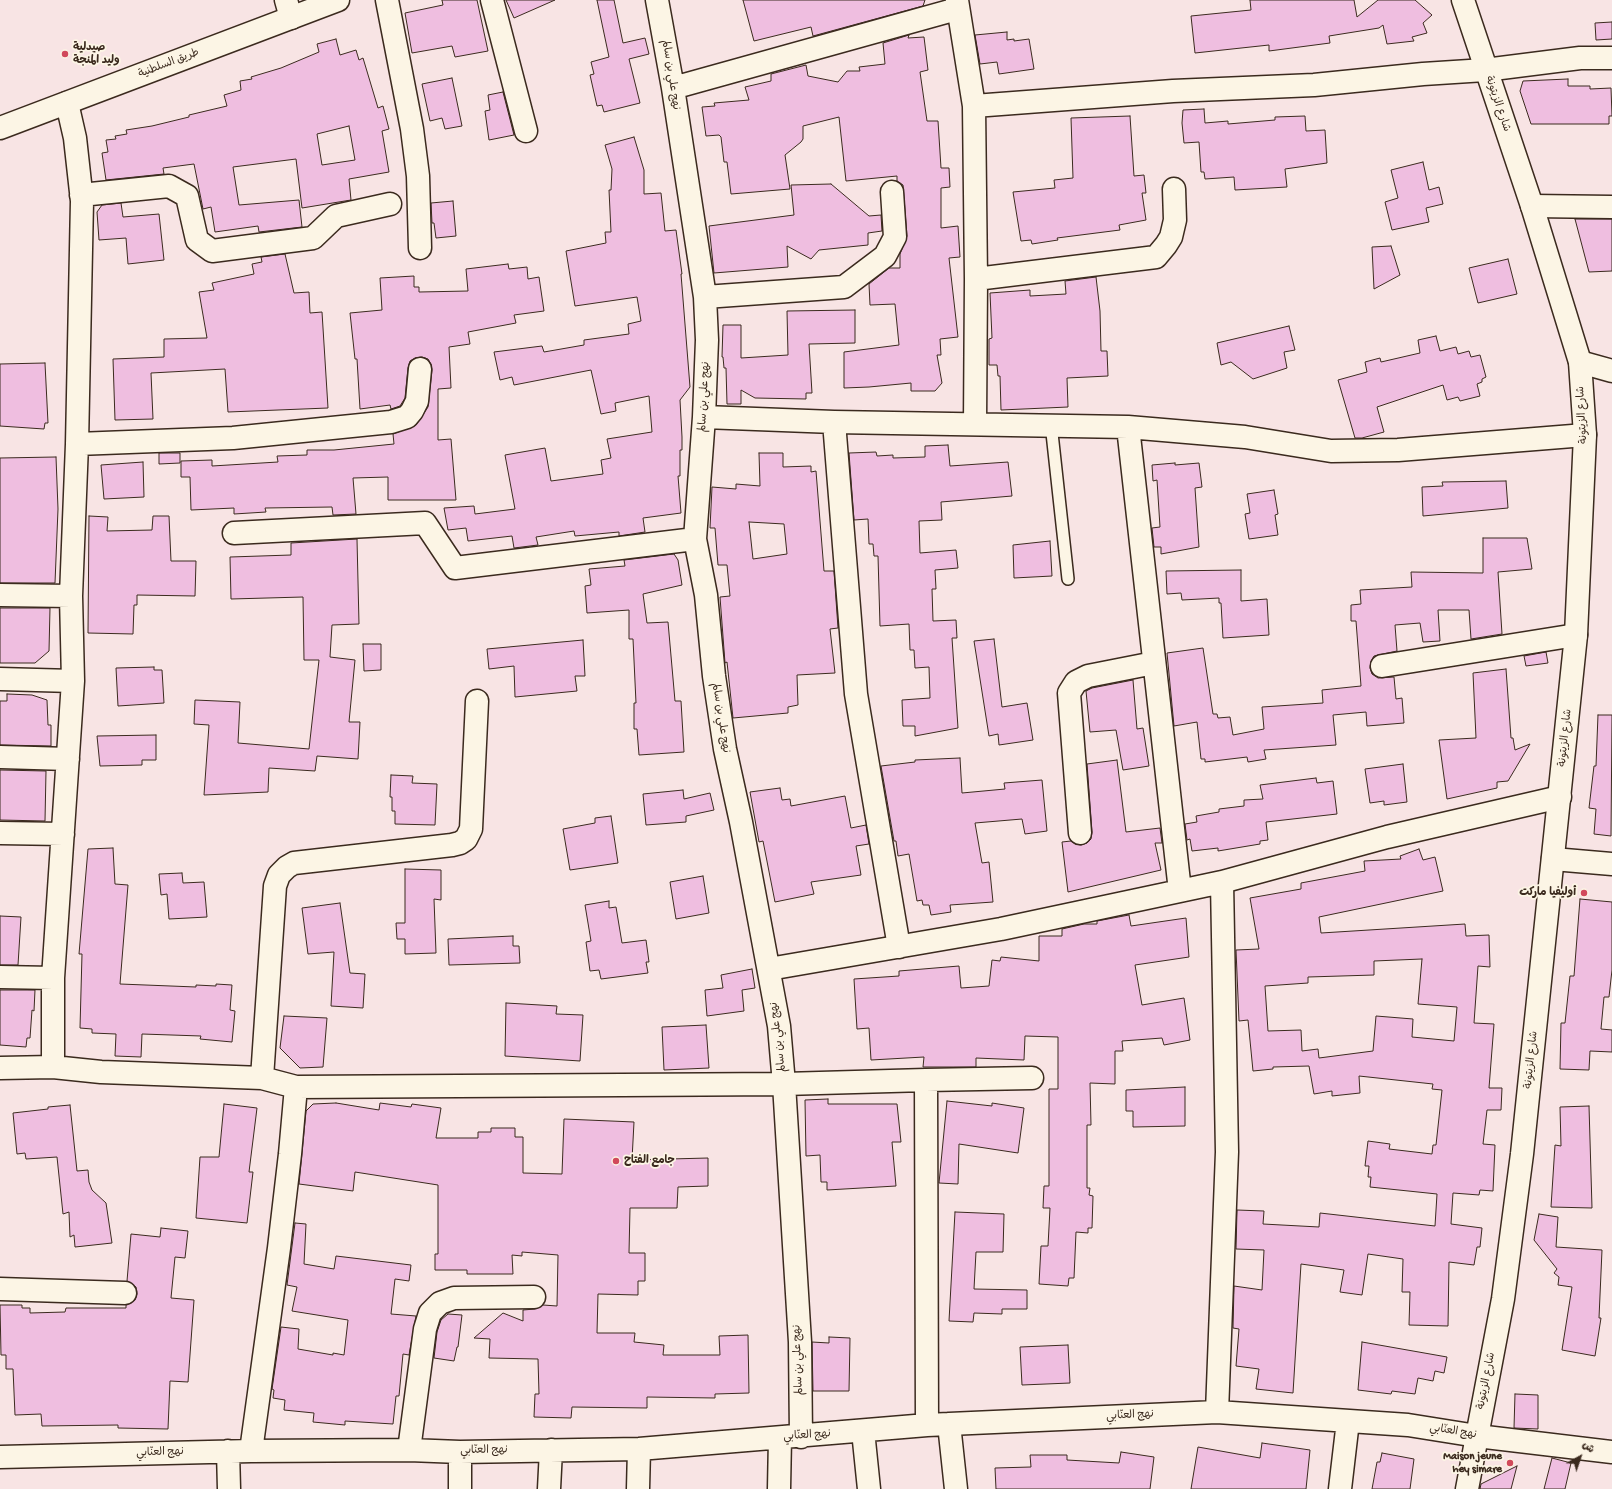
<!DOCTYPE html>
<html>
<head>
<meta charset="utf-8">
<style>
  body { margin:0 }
  #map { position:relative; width:1612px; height:1489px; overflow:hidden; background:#f8e4e4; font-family:"Gochi Hand","Playpen Sans Arabic",sans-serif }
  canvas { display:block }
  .north { position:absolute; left:1560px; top:1437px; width:40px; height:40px; -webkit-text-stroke:3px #fcf5e5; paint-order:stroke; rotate:40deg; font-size:11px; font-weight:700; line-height:16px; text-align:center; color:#3b2a1e }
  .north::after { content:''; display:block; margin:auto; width:14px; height:18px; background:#3b2a1e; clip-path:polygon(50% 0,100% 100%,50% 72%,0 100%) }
</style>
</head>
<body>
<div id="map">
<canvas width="1612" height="1489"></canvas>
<div class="north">ش</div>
</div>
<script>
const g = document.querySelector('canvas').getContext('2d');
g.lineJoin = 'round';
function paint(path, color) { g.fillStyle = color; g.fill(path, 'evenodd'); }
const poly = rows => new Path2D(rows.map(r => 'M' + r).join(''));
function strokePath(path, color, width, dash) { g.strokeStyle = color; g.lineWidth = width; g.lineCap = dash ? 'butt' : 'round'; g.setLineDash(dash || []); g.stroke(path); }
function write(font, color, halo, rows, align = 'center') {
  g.font = font + ' "Gochi Hand","Playpen Sans Arabic",sans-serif'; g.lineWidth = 3.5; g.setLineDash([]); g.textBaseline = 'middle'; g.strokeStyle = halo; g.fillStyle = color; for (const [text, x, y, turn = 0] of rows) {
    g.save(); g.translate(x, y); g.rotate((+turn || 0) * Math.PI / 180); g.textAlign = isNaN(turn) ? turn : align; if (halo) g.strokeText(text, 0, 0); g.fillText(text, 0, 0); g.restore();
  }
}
const building = poly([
  [442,0,477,0,488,51,455,57,452,46,412,53,405,13,443,5,442,0],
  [506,0,555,0,514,18,506,0],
  [597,0,614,0,623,43,645,38,649,54,629,59,640,103,604,112,602,105,597,106,590,75,594,74,591,62,609,57,597,0],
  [743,0,925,0,923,6,813,36,811,27,754,41,743,0],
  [1250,0,1354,0,1357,17,1378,0,1415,0,1432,15,1423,23,1427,33,1412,37,1414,41,1387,44,1383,25,1379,28,1329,36,1330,43,1269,51,1269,45,1195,53,1191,16,1251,10,1250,0],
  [1612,22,1612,39,1596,40,1595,23,1612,22],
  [1007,32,1007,40,1014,39,1014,41,1029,39,1034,69,999,74,997,62,980,64,975,35,1007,32],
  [909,35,908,38,924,37,928,70,920,72,927,121,938,121,941,168,949,168,950,187,941,188,941,228,958,226,960,257,949,258,958,337,940,339,941,355,937,355,942,383,935,391,911,391,911,383,869,387,844,388,844,352,899,345,895,304,870,305,869,284,889,268,900,268,900,254,907,236,903,185,897,181,897,176,846,181,839,117,803,126,803,139,801,142,785,155,790,189,731,194,727,162,724,162,721,137,719,135,706,136,702,107,715,106,714,103,749,100,745,87,771,81,771,74,806,65,808,76,838,82,847,71,860,71,859,67,885,64,883,43,909,35],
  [336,39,340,55,356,50,359,60,363,58,378,108,383,106,389,129,382,131,389,172,349,179,351,200,302,208,296,159,233,167,239,205,299,200,302,227,259,232,258,226,215,232,211,207,203,209,194,164,163,168,164,174,106,180,102,153,108,152,106,140,116,139,115,136,127,134,126,130,152,126,189,117,189,115,227,106,224,95,241,90,240,81,252,79,251,77,281,68,319,52,317,44,336,39],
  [349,126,355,160,322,165,317,134,349,126],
  [452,78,462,126,445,129,442,118,430,121,422,84,452,78],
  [1568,79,1568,86,1590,86,1590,89,1611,88,1612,116,1609,116,1609,124,1531,124,1520,91,1523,81,1568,79],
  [503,92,514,135,489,140,485,111,490,110,488,95,503,92],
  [1204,109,1205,123,1228,121,1228,124,1275,120,1275,117,1305,116,1306,131,1325,130,1327,163,1285,169,1287,187,1235,190,1234,177,1205,179,1204,172,1201,172,1199,142,1184,143,1182,123,1183,110,1204,109],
  [1130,116,1134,176,1144,175,1146,193,1142,193,1146,220,1119,225,1120,230,1057,238,1058,240,1032,244,1031,240,1021,241,1013,192,1055,188,1054,180,1073,178,1071,118,1130,116],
  [634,137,644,170,644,194,661,193,665,231,676,230,682,274,681,274,690,387,680,400,682,437,682,450,680,450,680,476,678,476,681,513,643,518,645,532,619,536,619,532,575,536,574,531,536,537,538,545,514,548,512,536,468,541,466,528,448,530,444,508,474,506,475,514,515,509,505,455,545,448,551,481,603,474,601,460,611,458,607,439,652,432,649,396,615,403,616,411,601,414,591,370,514,385,512,377,500,380,494,352,542,346,544,352,584,345,584,340,629,334,628,324,641,321,637,297,575,306,566,251,606,243,605,232,611,232,609,190,611,190,612,169,605,145,634,137],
  [1423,162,1429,190,1439,187,1443,204,1426,208,1429,222,1392,230,1385,202,1398,198,1391,170,1423,162],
  [831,184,869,216,881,215,882,231,868,233,868,245,819,250,811,259,787,246,788,267,714,273,709,226,794,215,791,185,831,184],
  [453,201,456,236,436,238,434,223,432,223,431,203,453,201],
  [121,203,123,217,159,214,164,260,128,264,126,238,99,240,97,212,102,205,121,203],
  [1575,219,1612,219,1612,271,1589,272,1575,219],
  [1391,246,1400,275,1374,289,1372,247,1391,246],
  [285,254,294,293,309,292,310,313,322,312,328,408,228,412,225,369,151,373,153,419,115,420,113,359,164,357,164,339,207,338,199,292,214,290,212,283,254,274,252,264,262,262,261,257,285,254],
  [1508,259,1517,294,1478,303,1469,268,1508,259],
  [508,264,509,269,527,267,528,279,539,277,544,311,514,315,516,323,468,332,470,344,449,347,451,388,438,389,438,440,451,439,456,500,388,500,388,477,353,478,356,514,333,515,332,507,265,508,266,512,234,514,234,508,191,510,190,477,181,477,181,461,212,460,212,466,278,462,277,456,307,455,307,450,334,450,394,444,393,434,416,425,428,407,432,370,431,364,428,359,422,357,415,358,410,361,408,368,405,398,400,406,391,409,390,405,360,409,357,359,355,359,350,313,382,310,380,278,414,276,414,287,419,287,419,292,468,291,466,269,508,264],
  [1096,277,1100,311,1101,351,1107,351,1108,376,1067,378,1068,407,1001,410,1000,376,998,376,997,365,989,365,989,339,992,338,990,293,1030,290,1030,296,1066,294,1065,281,1096,277],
  [855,310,855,343,809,344,812,393,806,393,806,399,755,398,741,390,741,404,727,404,726,368,724,368,723,357,722,357,723,325,741,325,741,358,788,355,787,311,855,310],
  [1289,326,1295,350,1284,352,1287,368,1253,379,1231,362,1221,365,1217,343,1289,326],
  [1436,336,1440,351,1456,347,1458,354,1469,351,1471,357,1480,355,1486,377,1482,379,1482,382,1477,384,1480,396,1460,401,1458,397,1447,400,1443,385,1377,407,1384,432,1362,438,1355,438,1338,380,1367,372,1365,362,1380,358,1381,362,1420,353,1418,340,1436,336],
  [45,363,48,423,45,423,44,429,0,426,0,364,45,363],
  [948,445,950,466,1008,462,1012,496,941,502,942,520,919,521,920,553,956,550,958,568,935,570,936,589,932,589,933,621,956,620,957,638,952,638,958,728,915,736,915,726,903,726,902,700,930,698,929,667,915,668,914,650,910,650,909,624,880,626,878,556,874,556,873,544,869,544,868,519,854,520,849,453,876,452,877,456,893,455,893,458,925,457,925,446,948,445],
  [159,453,180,453,180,463,159,464,159,453],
  [759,453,783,453,783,467,811,466,811,472,816,471,824,571,834,571,838,628,830,629,835,673,797,675,798,705,788,707,788,713,733,718,727,662,725,663,720,597,730,596,727,565,718,565,715,528,710,528,712,487,736,489,736,484,760,486,759,453],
  [749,522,784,524,787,554,753,559,749,522],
  [56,457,58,509,55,583,0,583,0,458,56,457],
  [143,462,144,497,104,499,101,465,143,462],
  [1175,463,1175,465,1199,463,1202,487,1195,488,1199,547,1161,554,1161,547,1154,547,1152,528,1160,527,1157,480,1153,481,1152,465,1175,463],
  [1506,481,1508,508,1423,516,1422,487,1443,486,1442,482,1506,481],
  [1274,490,1278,514,1275,515,1278,535,1249,539,1245,514,1250,513,1247,494,1274,490],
  [89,516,108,517,107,531,152,530,153,516,169,516,171,561,196,561,195,596,137,595,137,605,134,605,133,634,88,633,89,516],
  [1483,538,1527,538,1532,569,1498,572,1502,634,1471,639,1469,610,1438,610,1440,641,1423,642,1420,623,1395,625,1397,651,1374,656,1371,661,1370,668,1372,674,1378,678,1394,677,1396,699,1402,698,1404,723,1367,726,1366,712,1333,715,1336,745,1264,750,1266,759,1248,762,1247,757,1205,762,1205,759,1201,759,1197,722,1174,726,1167,653,1203,648,1213,714,1217,714,1218,718,1230,717,1233,735,1264,729,1262,707,1323,703,1322,690,1361,686,1356,621,1351,621,1351,605,1361,604,1360,590,1412,587,1411,572,1483,573,1483,538],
  [357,539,359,624,332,625,330,657,355,660,349,722,360,722,358,759,317,756,315,771,269,768,268,792,204,795,209,725,194,724,195,700,240,702,238,743,309,749,319,660,304,660,303,597,231,599,230,557,291,555,291,543,357,539],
  [1050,541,1052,576,1014,578,1013,545,1050,541],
  [674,554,678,560,682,585,643,594,647,623,668,622,675,701,681,701,684,752,639,755,637,729,634,729,634,703,636,703,633,639,629,639,629,610,587,613,585,586,591,585,589,569,625,566,624,560,674,554],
  [1241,570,1241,601,1267,599,1269,635,1223,638,1221,603,1219,603,1219,598,1182,600,1181,593,1167,594,1166,571,1241,570],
  [0,608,50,608,49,651,35,663,0,663,0,608],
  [994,639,1002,707,1027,703,1033,740,999,745,998,734,989,736,974,641,994,639],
  [583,640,585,676,575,676,577,691,515,697,514,666,489,669,487,649,583,640],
  [363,644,381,644,381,670,364,671,363,644],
  [1546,652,1548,663,1526,666,1524,656,1546,652],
  [154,667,154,670,162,670,164,703,118,706,116,668,154,667],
  [1506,669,1511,738,1513,738,1515,750,1530,744,1508,781,1497,782,1497,788,1447,799,1439,740,1476,738,1473,673,1506,669],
  [1133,680,1137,729,1143,728,1149,766,1123,770,1116,730,1090,732,1086,691,1092,688,1133,680],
  [7,694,32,695,47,700,48,725,51,725,51,746,0,745,0,701,7,701,7,694],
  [1598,715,1612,715,1611,836,1594,834,1596,809,1589,808,1594,766,1596,766,1598,715],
  [156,735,156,760,142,760,142,765,100,766,97,736,156,735],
  [960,758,962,793,1005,789,1004,783,1042,780,1047,831,1025,834,1022,819,975,823,982,863,989,862,993,902,950,905,951,912,931,915,929,905,923,905,922,900,917,901,909,854,898,856,896,841,894,841,881,766,915,762,915,760,960,758],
  [1117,760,1126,832,1160,828,1162,843,1155,843,1161,870,1068,892,1062,842,1071,841,1075,844,1081,845,1087,843,1091,839,1092,832,1087,764,1117,760],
  [1403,764,1407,802,1384,805,1384,801,1370,803,1365,769,1403,764],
  [0,770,46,771,45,821,0,820,0,770],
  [391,775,413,776,412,783,437,784,435,825,395,824,395,811,392,811,392,797,390,797,391,775],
  [1316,778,1317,783,1333,781,1337,814,1266,822,1268,840,1260,841,1260,844,1218,851,1218,848,1192,851,1190,839,1187,840,1185,824,1197,822,1196,816,1219,812,1219,809,1244,806,1244,800,1263,799,1260,785,1316,778],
  [780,788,782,800,790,799,791,806,845,796,851,828,866,825,869,844,856,846,861,875,811,882,814,894,775,902,763,841,759,842,750,792,780,788],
  [683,790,684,799,710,793,714,810,686,816,686,822,646,825,643,794,683,790],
  [611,816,618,863,570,870,563,829,595,823,595,818,611,816],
  [113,848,115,884,128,885,120,984,196,987,196,985,216,986,216,984,232,985,230,1010,235,1011,232,1042,200,1039,201,1036,142,1034,141,1057,115,1056,116,1034,92,1033,92,1029,80,1028,82,954,79,954,88,849,113,848],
  [1419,849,1423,860,1435,857,1443,891,1319,917,1321,933,1465,924,1466,936,1489,935,1490,967,1478,966,1474,1023,1494,1024,1489,1088,1502,1088,1501,1110,1487,1110,1483,1144,1495,1145,1493,1191,1480,1190,1479,1195,1453,1193,1451,1224,1482,1228,1480,1247,1477,1247,1474,1265,1449,1262,1448,1326,1409,1325,1410,1292,1402,1292,1403,1259,1368,1254,1362,1295,1340,1292,1344,1270,1301,1264,1293,1393,1256,1389,1259,1369,1236,1366,1239,1329,1233,1328,1234,1286,1262,1290,1264,1250,1236,1249,1237,1210,1264,1211,1263,1224,1319,1227,1320,1213,1435,1226,1437,1194,1370,1187,1371,1177,1368,1177,1369,1166,1365,1166,1368,1141,1390,1144,1389,1149,1432,1154,1433,1145,1436,1145,1442,1090,1432,1089,1433,1084,1359,1076,1360,1093,1332,1096,1332,1091,1314,1094,1309,1066,1273,1067,1273,1069,1253,1071,1248,1020,1239,1021,1236,950,1259,949,1250,898,1301,889,1301,883,1365,871,1364,861,1401,859,1400,856,1419,849],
  [1422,959,1418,1004,1457,1007,1454,1041,1412,1037,1413,1019,1376,1016,1373,1051,1319,1058,1318,1049,1302,1051,1301,1030,1268,1031,1265,986,1308,983,1308,977,1374,975,1374,961,1422,959],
  [405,869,441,870,441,900,434,899,436,953,405,954,405,939,397,939,396,923,405,923,405,869],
  [182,873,183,883,204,882,207,917,169,919,167,894,161,895,159,874,182,873],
  [703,876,709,913,676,919,670,882,703,876],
  [1580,899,1612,902,1612,970,1609,997,1604,997,1601,1029,1612,1030,1612,1052,1590,1051,1589,1070,1560,1069,1561,1023,1565,1023,1570,976,1574,976,1580,899],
  [609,901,609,908,616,907,622,943,646,940,649,962,646,962,648,973,601,979,599,970,590,971,586,942,591,941,585,905,609,901],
  [340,903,350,973,365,974,363,1008,331,1006,334,952,308,954,302,908,340,903],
  [1129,915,1131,926,1186,918,1189,957,1135,965,1142,1005,1184,998,1190,1040,1164,1045,1162,1038,1122,1041,1123,1051,1115,1051,1115,1084,1090,1083,1091,1125,1087,1125,1087,1188,1090,1188,1089,1195,1093,1196,1092,1228,1088,1228,1088,1233,1076,1232,1074,1278,1069,1278,1068,1286,1039,1284,1041,1246,1048,1246,1050,1208,1043,1208,1044,1186,1049,1186,1049,1089,1058,1089,1058,1037,1025,1036,1024,1060,976,1058,976,1067,923,1067,924,1057,871,1060,869,1028,857,1029,854,979,899,976,899,971,959,966,961,988,989,986,992,960,1000,961,1001,957,1039,961,1039,936,1062,936,1062,929,1084,924,1097,924,1097,921,1129,915],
  [0,916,21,917,18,965,0,965,0,916],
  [513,936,513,946,519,946,520,963,449,965,448,939,513,936],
  [752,969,755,988,742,990,744,1011,707,1016,705,990,723,988,721,975,752,969],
  [0,990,35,990,34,1011,32,1010,30,1038,27,1038,26,1047,0,1045,0,990],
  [506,1003,557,1006,556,1014,583,1015,580,1061,505,1056,506,1003],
  [284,1016,327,1018,323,1067,300,1068,280,1048,284,1016],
  [706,1025,709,1068,664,1070,662,1027,706,1025],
  [1185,1087,1185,1126,1133,1127,1133,1111,1126,1111,1126,1090,1185,1087],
  [828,1099,828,1104,897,1104,901,1142,892,1142,896,1186,827,1190,827,1182,821,1182,820,1155,806,1156,805,1100,828,1099],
  [947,1101,992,1106,992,1103,1024,1108,1018,1153,959,1144,958,1184,939,1183,947,1101],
  [336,1103,379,1110,380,1103,411,1107,412,1104,441,1108,436,1138,478,1138,478,1132,491,1132,491,1128,515,1128,515,1137,523,1137,523,1173,562,1174,564,1119,634,1122,632,1160,708,1158,708,1186,678,1187,677,1208,630,1208,629,1253,645,1253,645,1281,638,1281,638,1295,598,1294,597,1333,635,1333,634,1342,664,1345,663,1355,720,1355,719,1336,748,1335,749,1393,715,1394,715,1398,647,1397,647,1408,572,1407,571,1418,534,1417,535,1394,539,1394,538,1359,489,1358,490,1339,474,1338,503,1313,523,1321,523,1310,535,1309,543,1305,557,1306,558,1255,522,1252,522,1256,512,1255,513,1274,467,1274,467,1270,435,1270,435,1254,438,1254,438,1185,355,1172,353,1191,299,1184,306,1111,313,1104,336,1103],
  [224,1104,257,1108,249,1172,253,1172,247,1223,196,1218,200,1157,219,1157,224,1104],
  [70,1105,77,1171,88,1170,89,1182,92,1190,106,1203,112,1243,75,1247,74,1235,70,1237,69,1212,63,1214,57,1157,26,1159,25,1153,17,1154,13,1113,48,1109,48,1107,70,1105],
  [1589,1106,1592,1208,1551,1207,1555,1145,1561,1146,1560,1107,1589,1106],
  [955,1212,1004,1214,1003,1252,976,1252,974,1289,1027,1290,1027,1309,1002,1309,1002,1314,974,1313,973,1322,949,1321,955,1212],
  [1539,1214,1558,1217,1556,1247,1602,1250,1599,1318,1601,1318,1595,1356,1562,1350,1572,1287,1558,1285,1559,1277,1554,1273,1557,1269,1534,1240,1539,1214],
  [295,1223,306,1224,304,1264,334,1269,336,1256,411,1265,409,1281,395,1279,391,1314,416,1316,409,1355,403,1354,399,1396,396,1396,393,1424,345,1421,345,1425,313,1422,314,1413,284,1410,285,1400,273,1398,274,1390,272,1389,281,1327,299,1329,298,1349,333,1355,333,1353,344,1355,348,1320,292,1311,297,1287,287,1285,295,1223],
  [161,1228,188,1231,185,1258,175,1257,171,1298,194,1300,188,1382,170,1381,168,1429,118,1428,118,1425,42,1426,41,1414,15,1415,13,1369,6,1369,6,1355,1,1355,0,1305,22,1305,22,1308,30,1308,30,1313,65,1312,66,1308,126,1308,126,1305,135,1300,137,1294,136,1287,127,1281,131,1234,160,1237,161,1228],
  [448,1314,462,1315,458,1347,457,1347,454,1361,434,1358,437,1332,441,1320,448,1314],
  [829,1337,850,1338,849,1391,813,1391,812,1342,829,1343,829,1337],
  [1362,1342,1447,1357,1444,1373,1435,1371,1433,1381,1418,1378,1415,1394,1392,1391,1391,1394,1358,1390,1362,1342],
  [1068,1345,1070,1383,1022,1385,1020,1347,1068,1345],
  [1515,1394,1538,1395,1538,1429,1514,1428,1515,1394],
  [1262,1443,1310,1450,1306,1489,1191,1489,1198,1447,1260,1458,1262,1443],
  [1121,1452,1154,1457,1150,1489,996,1489,995,1468,1031,1467,1030,1455,1067,1455,1067,1460,1119,1463,1121,1452],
  [1382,1453,1414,1459,1410,1489,1372,1489,1377,1462,1380,1462,1382,1453],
  [1552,1458,1571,1463,1565,1489,1544,1489,1552,1458],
  [1517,1466,1511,1489,1480,1489,1481,1484,1517,1466]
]);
paint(building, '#efbee0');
strokePath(building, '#3b2a1e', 1);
const lane = poly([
  [1051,424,1068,579]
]);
const street = poly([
  [286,0,291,18],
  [387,0,412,129,418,176,420,248],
  [492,0,526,131],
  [657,0,673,88,705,297,707,340,704,417,695,539,706,595,714,676,725,749,741,822,779,1026,784,1084,800,1342,801,1437],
  [957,0,974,106,1173,91,1314,85,1423,74,1485,70,1580,58,1612,58],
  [673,88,957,9],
  [67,103,75,138,82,201,77,444,71,596,73,681,53,978,53,1067,101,1072,262,1078,296,1087,290,1154,279,1248,251,1451],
  [974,106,976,279,975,424],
  [81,195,169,186,187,196,197,240,212,251,313,238,336,216,390,204],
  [1532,206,1612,207],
  [976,279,1156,257,1166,245,1171,237,1175,220,1174,189],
  [705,297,844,287,885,256,895,237,892,192],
  [1580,362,1612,371],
  [704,417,834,422,1128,427,1245,437,1331,451,1398,450,1585,435],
  [834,422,856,694,899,947],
  [1128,427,1180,891],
  [77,444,233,438,391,422,407,417,412,411,417,401,420,369],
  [234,533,425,523,455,568,695,539],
  [0,595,71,596],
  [1382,666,1576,635],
  [0,679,73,681],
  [0,757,68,759],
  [0,833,63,834],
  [1080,833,1069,693,1076,682,1088,676,1154,663],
  [1553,859,1612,864],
  [769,969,1001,929,1222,882,1387,837,1560,797],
  [0,977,53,978],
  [0,1068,53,1067],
  [262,1078,275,886,279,875,287,867,294,863,452,845,460,843,466,839,471,829,477,701],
  [926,1080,1032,1078],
  [296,1087,784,1084,926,1080,927,1425],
  [0,1289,125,1293],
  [1217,1412,1227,1152,1222,882],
  [949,1424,956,1489],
  [863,1431,869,1489],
  [409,1450,425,1329,430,1313,440,1303,454,1298,534,1297],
  [228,1451,229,1489],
  [460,1452,460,1489],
  [0,1457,251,1451,409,1450,460,1452,639,1449,927,1425,1217,1412,1408,1425,1477,1436,1612,1452],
  [549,1489,551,1450],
  [638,1489,639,1449],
  [779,1489,780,1438],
  [1340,1489,1348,1421]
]);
const secondary = poly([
  [1463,0,1532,206,1580,362,1585,435,1576,635,1522,1154,1503,1299,1467,1489],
  [0,128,338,0]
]);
strokePath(lane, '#3b2a1e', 14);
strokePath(street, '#3b2a1e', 25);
strokePath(secondary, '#3b2a1e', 25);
strokePath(lane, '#fcf5e5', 11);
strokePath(street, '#fcf5e5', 22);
strokePath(secondary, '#fcf5e5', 22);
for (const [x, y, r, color] of [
  [65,54,4,"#d1495b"],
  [1584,893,4,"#d1495b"],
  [616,1161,4,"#d1495b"],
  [1510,1463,4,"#d1495b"]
]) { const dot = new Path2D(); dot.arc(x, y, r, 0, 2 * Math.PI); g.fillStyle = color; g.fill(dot); strokePath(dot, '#fcf5e5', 1.5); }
write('bold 11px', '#3b2a1e', '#fcf5e5', [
  ["صيدلية",73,48],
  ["وليد المنجة",73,61],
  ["أوليفيا ماركت",1576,893,"right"],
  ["جامع الفتاح",624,1161],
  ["Maison jeune",1502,1457,"right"],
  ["hey simare",1502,1470,"right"]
], 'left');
write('11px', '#3b2a1e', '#fcf5e5', [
  ["طريق السلطنية",169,64,-21],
  ["نهج علي بن سالم",670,75,81],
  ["شارع الزيتونة",1497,104,71],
  ["نهج علي بن سالم",705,397,-87],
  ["شارع الزيتونة",1583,415,-93],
  ["نهج علي بن سالم",720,718,81],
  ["شارع الزيتونة",1566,738,-84],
  ["نهج علي بن سالم",779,1037,-97],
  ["شارع الزيتونة",1532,1060,-84],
  ["نهج علي بن سالم",799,1360,-92],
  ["شارع الزيتونة",1487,1381,-79],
  ["نهج العنّابي",1130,1416,-3],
  ["نهج العنّابي",1453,1432,9],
  ["نهج العنّابي",807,1436,-4],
  ["نهج العنّابي",484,1451,-1],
  ["نهج العنّابي",160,1453,-2]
]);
</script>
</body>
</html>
